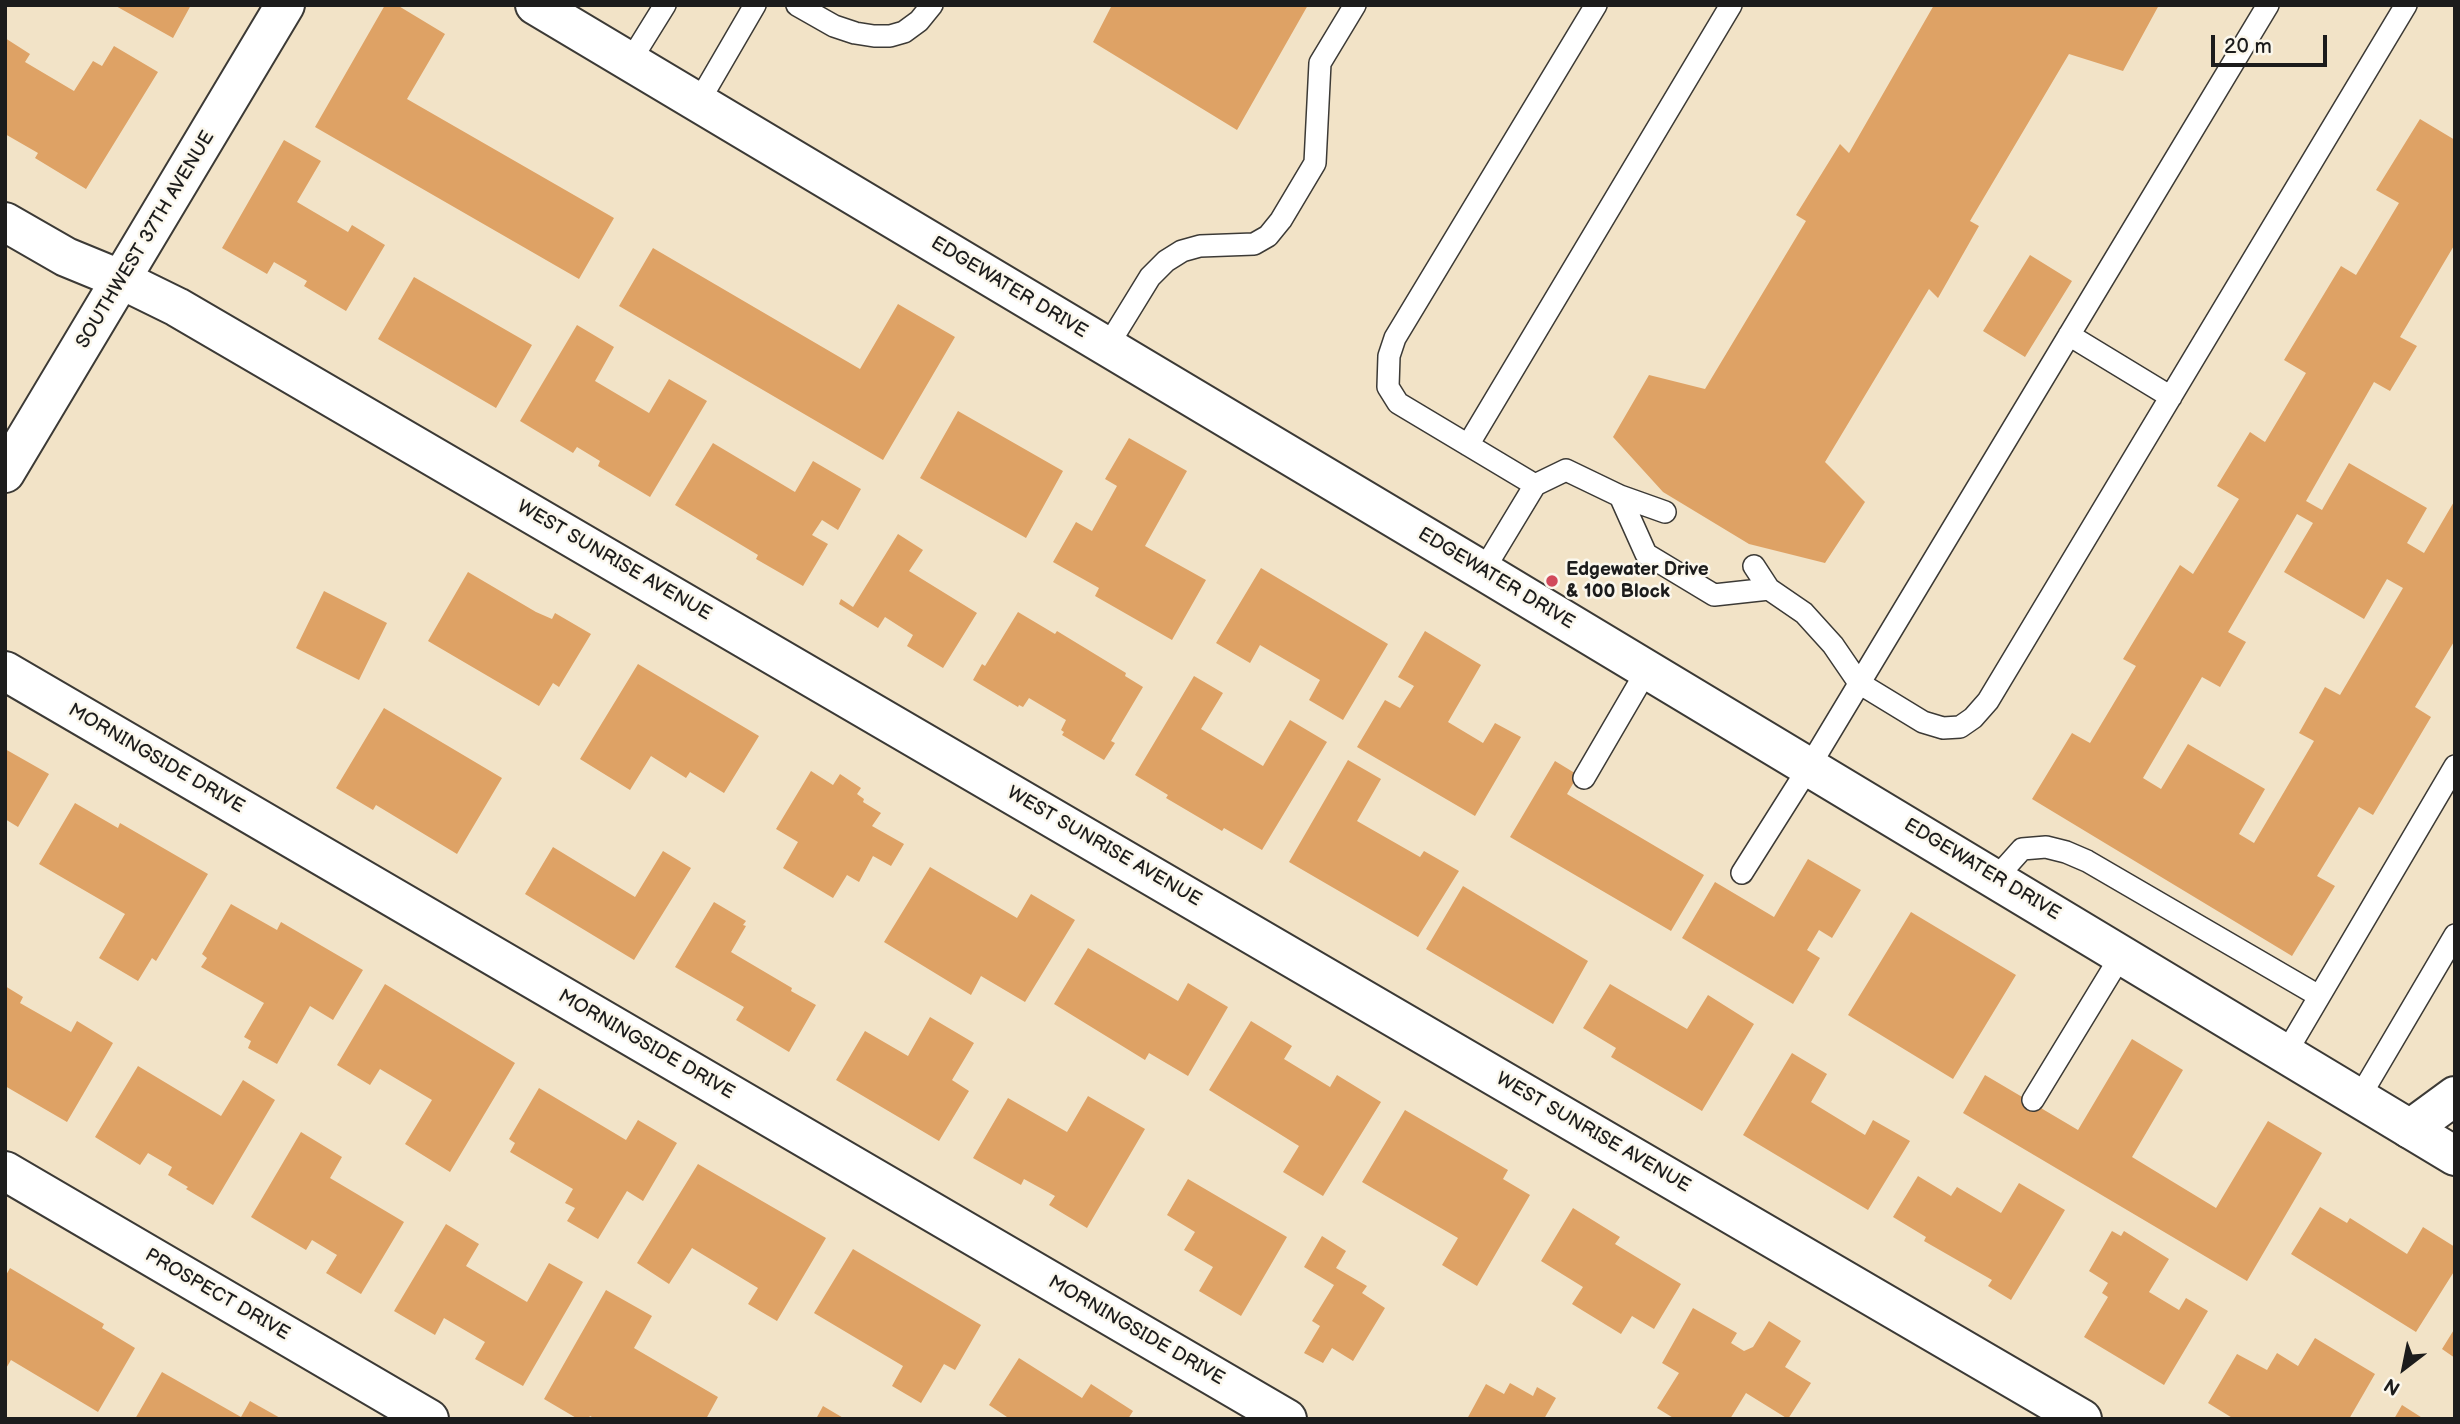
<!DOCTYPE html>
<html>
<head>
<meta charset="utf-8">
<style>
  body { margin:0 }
  #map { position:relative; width:2460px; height:1424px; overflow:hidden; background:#f2e3c7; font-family:"Balsamiq Sans",sans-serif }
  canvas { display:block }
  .frame { position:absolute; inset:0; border:7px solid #1c1c1c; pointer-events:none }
  .north { position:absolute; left:2369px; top:1333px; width:70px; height:70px; -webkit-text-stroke:5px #fbf7ec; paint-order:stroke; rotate:212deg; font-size:19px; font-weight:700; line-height:28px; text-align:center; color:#1c1c1c }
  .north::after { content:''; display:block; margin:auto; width:24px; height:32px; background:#1c1c1c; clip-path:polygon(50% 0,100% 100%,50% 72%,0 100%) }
  .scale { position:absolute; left:2211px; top:35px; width:116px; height:32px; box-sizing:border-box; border:4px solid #1c1c1c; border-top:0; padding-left:9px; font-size:21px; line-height:24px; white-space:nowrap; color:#1c1c1c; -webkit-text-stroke:5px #fbf7ec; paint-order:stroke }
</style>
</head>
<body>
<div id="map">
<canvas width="2460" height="1424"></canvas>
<div class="frame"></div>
<div class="north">N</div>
<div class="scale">20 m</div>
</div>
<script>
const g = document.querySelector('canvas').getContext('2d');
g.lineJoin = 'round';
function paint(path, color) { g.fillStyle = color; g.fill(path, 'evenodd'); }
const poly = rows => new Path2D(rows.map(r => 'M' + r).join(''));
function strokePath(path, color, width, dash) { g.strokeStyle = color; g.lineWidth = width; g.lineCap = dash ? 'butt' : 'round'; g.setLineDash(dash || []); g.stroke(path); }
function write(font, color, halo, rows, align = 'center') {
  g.font = font + ' "Balsamiq Sans",sans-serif'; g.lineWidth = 5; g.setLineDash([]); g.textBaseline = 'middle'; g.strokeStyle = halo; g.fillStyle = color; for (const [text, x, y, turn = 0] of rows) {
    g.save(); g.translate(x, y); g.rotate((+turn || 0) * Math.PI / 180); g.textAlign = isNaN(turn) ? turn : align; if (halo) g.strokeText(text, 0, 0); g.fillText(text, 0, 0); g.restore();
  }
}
paint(poly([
  [114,5,191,5,173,38],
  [385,5,397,5,445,34,407,99,614,218,579,279,315,127],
  [1112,5,1308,5,1237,130,1093,42],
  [1934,5,2159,5,2123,71,2069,54,1970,221,1979,226,1938,298,1929,289,1825,462,1865,502,1825,563,1749,544,1663,492,1613,437,1649,375,1705,389,1806,221,1796,215,1840,144,1849,153],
  [5,38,30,54,25,62,74,91,93,61,102,66,114,46,158,72,86,189,35,158,38,153,5,134],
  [2420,119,2455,140,2455,244,2400,337,2417,346,2390,391,2374,382,2306,501,2322,510,2349,463,2427,508,2407,543,2424,553,2455,500,2455,640,2415,707,2431,717,2373,815,2359,807,2317,876,2335,886,2292,956,2032,799,2072,733,2090,743,2136,666,2123,659,2180,565,2193,574,2239,499,2217,486,2250,432,2265,442,2306,373,2284,360,2341,266,2356,275,2399,203,2376,190],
  [2297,514,2313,523,2284,572,2364,619,2387,579,2403,588,2340,695,2325,687,2299,733,2314,741,2254,843,2239,834,2265,789,2188,744,2161,789,2143,778,2202,677,2220,687,2246,642,2228,632],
  [284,140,321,161,297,202,348,232,352,225,385,245,346,311,304,286,307,281,274,262,267,274,222,248],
  [653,248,860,369,898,304,955,337,883,460,619,306],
  [2030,255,2072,281,2025,357,1983,331],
  [414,277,532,345,496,408,378,339],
  [577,325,614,347,595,381,649,413,669,379,707,401,650,497,598,466,600,461,577,447,573,453,520,421],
  [958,411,1063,471,1026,538,920,478],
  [1129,438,1187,471,1145,546,1206,580,1172,640,1095,596,1099,588,1053,562,1076,522,1092,531,1117,486,1105,479],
  [713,443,795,492,813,461,861,489,838,530,822,520,812,535,828,544,803,586,756,559,758,555,675,505],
  [898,534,923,550,909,571,977,613,943,668,907,646,913,635,885,617,878,628,839,604,841,599,853,607],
  [1261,568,1388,644,1343,720,1309,700,1320,680,1260,645,1250,663,1216,643],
  [468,572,536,612,552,619,555,613,591,634,559,687,553,683,539,706,428,641],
  [324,591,387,623,359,680,296,648],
  [1018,612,1055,634,1057,631,1126,673,1125,676,1143,687,1111,741,1115,743,1104,760,1062,735,1064,732,1061,730,1066,720,1029,698,1023,707,1019,705,1018,707,973,680,982,664,985,666],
  [1425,631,1481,665,1448,722,1483,743,1495,723,1521,737,1475,816,1357,747,1385,700,1400,708,1414,686,1398,677],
  [638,664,759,736,724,793,690,772,686,778,651,756,630,790,580,759],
  [1194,676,1223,693,1201,729,1263,766,1290,720,1327,742,1262,850,1224,828,1222,831,1166,798,1168,795,1135,775],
  [384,708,502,778,457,854,376,805,373,810,336,788],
  [5,749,49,774,18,827,5,819],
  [1348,760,1381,779,1357,821,1420,857,1424,851,1459,871,1418,937,1289,862],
  [1555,761,1578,775,1567,794,1704,875,1671,931,1510,837],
  [811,771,833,785,840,774,861,788,857,794,864,799,863,802,881,813,872,826,904,844,891,866,873,856,859,882,847,875,833,898,783,868,798,842,776,829],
  [75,803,118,828,120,823,208,874,156,961,152,958,138,981,99,958,125,914,39,864],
  [553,847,635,897,663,851,691,868,634,960,525,894],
  [1808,859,1861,890,1832,938,1819,930,1807,950,1820,958,1793,1004,1682,938,1715,882,1774,917],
  [930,867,1017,918,1031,894,1075,920,1025,1002,981,976,971,995,884,942],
  [1463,886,1588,961,1553,1024,1426,949],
  [714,902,746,921,743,925,746,926,731,952,792,988,791,991,816,1005,789,1052,736,1020,744,1007,675,967],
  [231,904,277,930,281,922,363,970,333,1020,310,1006,277,1064,248,1048,251,1041,244,1037,264,1003,201,967,207,958,202,954],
  [1911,912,2016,975,1953,1079,1848,1015],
  [1088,948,1178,1001,1188,983,1228,1007,1188,1076,1149,1053,1145,1060,1054,1004],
  [385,984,515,1063,450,1172,405,1144,432,1100,380,1069,370,1085,337,1065],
  [1610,984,1687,1029,1708,995,1754,1024,1702,1111,1611,1057,1616,1048,1583,1028],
  [5,986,23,997,20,1003,71,1032,77,1021,113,1043,67,1122,5,1086],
  [930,1017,974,1043,952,1080,969,1091,939,1141,836,1080,865,1031,908,1056],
  [1251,1021,1292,1046,1284,1059,1330,1087,1337,1075,1381,1102,1323,1196,1283,1172,1299,1146,1209,1090],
  [2132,1039,2183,1070,2132,1157,2216,1208,2268,1121,2322,1153,2247,1281,1963,1113,1985,1075,2078,1130],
  [1792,1053,1827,1074,1811,1102,1865,1135,1873,1120,1910,1141,1868,1210,1743,1135],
  [138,1066,221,1116,243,1080,275,1100,213,1205,186,1189,188,1187,168,1175,172,1167,148,1153,140,1165,95,1137],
  [539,1088,626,1140,638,1120,677,1143,643,1201,627,1191,598,1239,567,1221,575,1208,565,1203,573,1189,510,1152,515,1143,509,1139],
  [1088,1096,1145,1129,1087,1228,1049,1205,1055,1196,1024,1179,1021,1185,973,1158,1008,1098,1067,1132],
  [1405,1110,1508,1170,1503,1179,1530,1195,1477,1286,1442,1265,1458,1238,1362,1182],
  [301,1132,342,1157,330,1178,404,1222,361,1294,326,1273,337,1255,312,1240,306,1250,251,1217],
  [698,1164,826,1238,777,1321,748,1304,758,1288,692,1248,669,1284,637,1263],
  [1918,1176,1951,1196,1957,1187,2001,1213,2019,1183,2065,1210,2011,1300,1988,1286,1992,1280,1924,1241,1926,1237,1893,1217],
  [1188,1179,1287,1237,1241,1316,1199,1291,1213,1267,1184,1250,1195,1232,1167,1215],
  [2320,1207,2347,1223,2350,1218,2407,1254,2423,1227,2455,1247,2455,1270,2416,1332,2291,1254],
  [1573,1208,1620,1237,1615,1244,1681,1284,1654,1329,1632,1316,1621,1334,1572,1304,1583,1287,1541,1261],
  [446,1224,479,1244,466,1266,527,1302,549,1263,583,1282,523,1386,475,1359,485,1342,444,1318,435,1335,394,1311],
  [2112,1231,2121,1236,2124,1231,2169,1259,2149,1292,2179,1310,2186,1298,2208,1311,2164,1385,2084,1337,2108,1297,2102,1293,2108,1283,2089,1271],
  [1322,1236,1346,1251,1336,1268,1367,1286,1362,1293,1385,1308,1353,1361,1332,1348,1323,1363,1304,1353,1320,1326,1312,1321,1334,1285,1304,1267],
  [853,1249,981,1325,955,1370,944,1364,921,1403,892,1386,903,1366,814,1313],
  [10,1268,104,1324,102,1328,135,1348,98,1412,11,1360,5,1370,5,1277],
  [606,1290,652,1316,634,1348,718,1397,706,1419,596,1419,590,1416,588,1419,578,1419,544,1399],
  [1693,1308,1737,1333,1731,1343,1744,1351,1753,1347,1769,1321,1801,1341,1785,1367,1811,1383,1788,1419,1746,1393,1730,1419,1675,1419,1657,1408,1679,1373,1662,1363],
  [2455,1328,2455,1358,2442,1349],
  [2315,1338,2375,1374,2349,1419,2234,1419,2208,1403,2237,1354,2267,1370,2277,1353,2298,1366],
  [1019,1358,1082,1398,1091,1384,1133,1411,1128,1419,1010,1419,989,1405],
  [162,1372,241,1417,250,1401,282,1419,135,1419],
  [1510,1383,1533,1396,1537,1387,1556,1398,1544,1419,1467,1419,1486,1384,1504,1394],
  [2402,1405,2424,1419,2394,1419],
  [823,1406,845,1419,816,1419]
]), '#dea265');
const service = poly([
  [797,5,834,26,855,33,874,36,890,36,904,32,919,21,932,5],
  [629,63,665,5],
  [698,103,755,5],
  [2069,335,2171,397],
  [1107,347,1150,277,1166,261,1182,251,1200,246,1254,244,1268,236,1281,220,1315,163,1320,63,1355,5],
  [1468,445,1731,5],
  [1535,485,1398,403,1388,387,1389,356,1395,338,1596,5],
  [1620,496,1646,554,1714,595,1769,589],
  [1754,566,1769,589,1804,613,1833,645,1859,683,1923,722,1943,728,1960,727,1973,718,1988,701,2406,5],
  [1483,571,1535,485,1566,470,1620,496,1665,512],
  [1584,778,1647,670],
  [1742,873,1809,767,2268,5],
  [1996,878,2022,849,2046,847,2066,852,2087,861,2319,996],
  [2286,1053,2455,766],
  [2359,1098,2455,935],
  [2033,1100,2122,954]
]);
const minor = poly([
  [5,222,66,257,122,280,177,307,2082,1419],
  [5,671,1287,1419],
  [2410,1129,2455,1096],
  [5,1171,429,1419]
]);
const tertiary = poly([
  [535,5,1483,571,2455,1156],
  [5,473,285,5]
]);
strokePath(service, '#3c3a36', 24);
strokePath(minor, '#3c3a36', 42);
strokePath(tertiary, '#3c3a36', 42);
strokePath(service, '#fff', 21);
strokePath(minor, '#fff', 38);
strokePath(tertiary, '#fff', 38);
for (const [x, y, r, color] of [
  [1552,581,7,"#d1495b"]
]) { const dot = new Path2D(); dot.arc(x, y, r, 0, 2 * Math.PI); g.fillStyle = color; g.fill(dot); strokePath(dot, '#fbf7ec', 2.5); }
write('19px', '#1c1c1c', '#fbf7ec', [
  ["SOUTHWEST 37TH AVENUE",146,240,-59],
  ["EDGEWATER DRIVE",1009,288,31],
  ["WEST SUNRISE AVENUE",614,561,30],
  ["EDGEWATER DRIVE",1496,579,31],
  ["MORNINGSIDE DRIVE",156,759,30],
  ["WEST SUNRISE AVENUE",1104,847,30],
  ["EDGEWATER DRIVE",1982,870,31],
  ["MORNINGSIDE DRIVE",646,1045,30],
  ["WEST SUNRISE AVENUE",1593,1133,30],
  ["PROSPECT DRIVE",217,1295,30],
  ["MORNINGSIDE DRIVE",1136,1331,30]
]);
write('bold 19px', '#1c1c1c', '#fbf7ec', [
  ["Edgewater Drive",1566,570],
  ["& 100 Block",1566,592]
], 'left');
</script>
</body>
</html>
